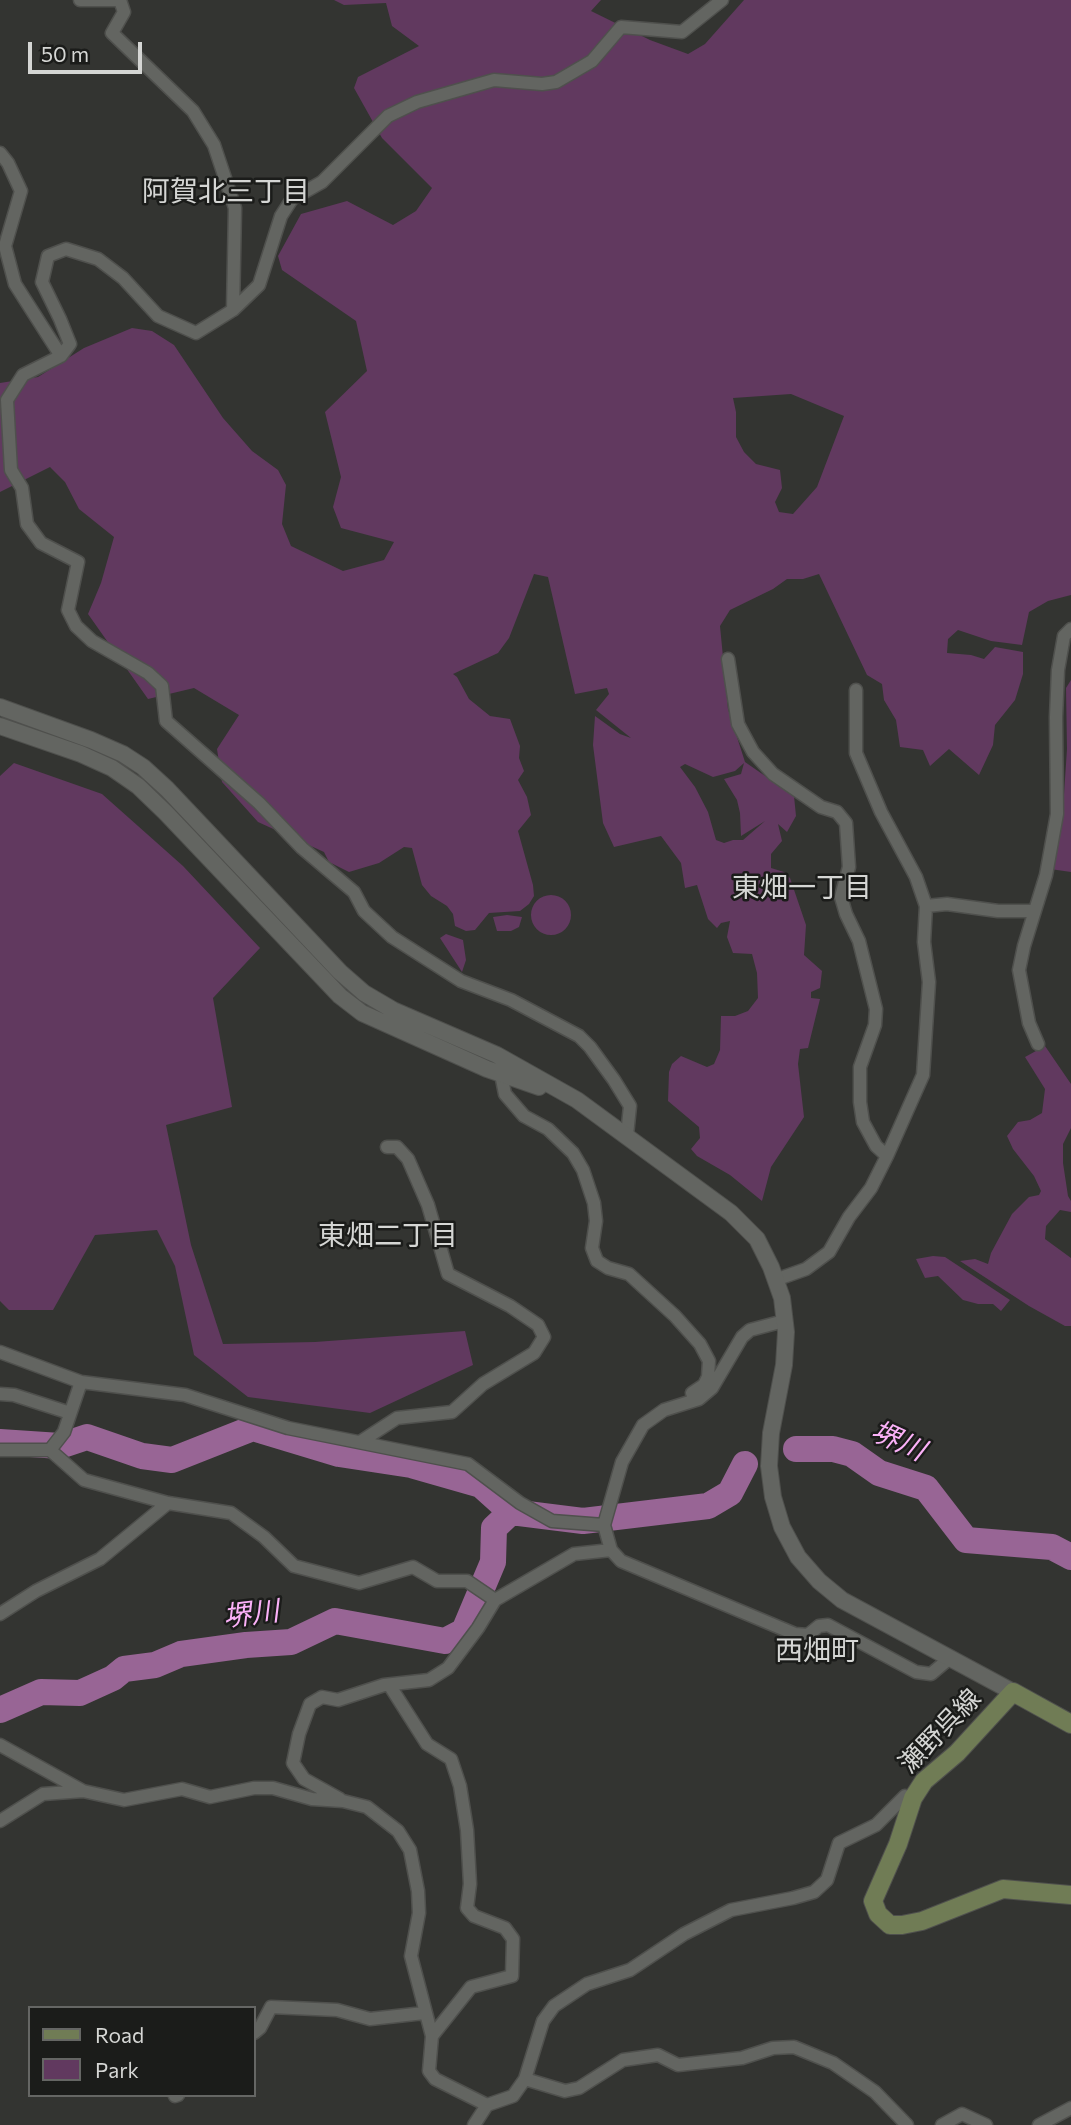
<!DOCTYPE html>
<html>
<head>
<meta charset="utf-8">
<style>
  body { margin:0 }
  #map { position:relative; width:1071px; height:2125px; overflow:hidden; background:#333431; font-family:Commissioner,sans-serif }
  canvas { display:block }
  .legend { position:absolute; left:28px; top:2006px; width:228px; height:91px; box-sizing:border-box; background:#1b1c1a; border:2px solid #656664; margin:0; padding:9px 12px; list-style:none; font-size:21px; color:#d5d6d4 }
  .legend li { display:flex; align-items:center; gap:14px; height:35px }
  .legend b { width:35px; border:2px solid #656664 }
  .scale { position:absolute; left:28px; top:42px; width:114px; height:32px; box-sizing:border-box; border:4px solid #d5d6d4; border-top:0; padding-left:9px; font-size:21px; line-height:24px; white-space:nowrap; color:#d5d6d4; -webkit-text-stroke:5px #1b1c1a; paint-order:stroke }
</style>
</head>
<body>
<div id="map">
<canvas width="1071" height="2125"></canvas>
<ul class="legend">
<li><b style="height:9px;background:#707c55"></b>Road</li>
<li><b style="height:19px;background:#61395f"></b>Park</li>
</ul>
<div class="scale">50 m</div>
</div>
<script>
const g = document.querySelector('canvas').getContext('2d');
g.lineJoin = 'round';
function paint(path, color) { g.fillStyle = color; g.fill(path, 'evenodd'); }
const poly = rows => new Path2D(rows.map(r => 'M' + r).join(''));
function strokePath(path, color, width, dash) { g.strokeStyle = color; g.lineWidth = width; g.lineCap = dash ? 'butt' : 'round'; g.setLineDash(dash || []); g.stroke(path); }
function write(font, color, halo, rows, align = 'center') {
  g.font = font + ' Commissioner,"Noto Sans JP",sans-serif'; g.lineWidth = 5; g.setLineDash([]); g.textBaseline = 'middle'; g.strokeStyle = halo; g.fillStyle = color; for (const [text, x, y, turn = 0] of rows) {
    g.save(); g.translate(x, y); g.rotate((+turn || 0) * Math.PI / 180); g.textAlign = isNaN(turn) ? turn : align; if (halo) g.strokeText(text, 0, 0); g.fillText(text, 0, 0); g.restore();
  }
}
paint(poly([
  [334,0,601,0,591,11,650,40,688,54,705,44,744,0,1071,0,1071,595,1048,601,1029,612,1022,645,991,641,958,630,948,639,947,653,971,655,984,659,995,647,1023,652,1023,674,1015,700,995,725,993,745,979,775,949,749,930,766,923,750,900,747,896,720,884,700,882,684,867,675,819,574,803,579,787,579,773,589,730,610,720,626,728,709,745,762,794,796,796,816,787,832,778,824,782,841,771,854,771,868,784,872,790,878,806,925,804,955,822,971,820,988,811,992,811,998,820,999,808,1048,800,1049,798,1064,804,1117,771,1167,762,1201,730,1175,697,1156,691,1149,700,1138,699,1127,668,1101,669,1072,672,1064,681,1056,707,1067,714,1064,720,1050,721,1016,735,1016,748,1011,758,998,757,973,752,954,733,953,727,937,730,921,721,923,717,928,708,919,697,885,685,888,681,863,661,836,614,847,603,823,593,745,595,716,620,734,631,738,596,710,609,694,607,688,575,694,548,577,534,574,509,638,498,653,453,674,457,677,469,699,490,716,510,719,520,746,519,758,524,771,518,780,527,797,531,815,518,831,533,885,534,896,529,904,520,911,489,913,475,930,466,931,455,926,453,914,447,906,431,896,422,885,412,848,404,847,379,863,349,872,329,862,324,852,258,822,222,782,217,749,239,715,194,688,148,699,88,614,101,583,114,537,79,509,65,482,50,467,0,492,0,383,38,377,84,348,132,328,152,331,174,345,223,418,252,451,278,470,286,485,282,524,291,546,343,571,384,560,394,542,341,528,333,507,341,477,325,412,367,371,356,321,282,270,278,256,301,214,347,201,393,225,416,211,432,188,382,138,354,88,358,77,419,46,392,26,386,3,344,5],
  [791,394,844,416,817,487,793,514,779,512,775,502,782,488,780,470,756,464,744,452,736,437,736,412,733,398],
  [744,763,741,774,724,779,737,800,740,813,741,836,765,821,743,840,733,840,724,843,716,840,708,812,695,787,680,767,685,764,713,777,735,771],
  [1071,680,1071,872,1050,869,1063,809,1067,749,1066,688],
  [14,763,102,794,183,866,260,948,213,998,232,1107,166,1125,191,1245,223,1344,315,1342,465,1331,473,1365,370,1413,248,1397,194,1355,175,1266,157,1230,95,1235,53,1310,9,1310,0,1301,0,776],
  '531 915a20 20 0 1 1 40 0a20 20 0 1 1-40 0Z',
  [507,915,522,917,519,927,511,931,497,931,493,917],
  [446,934,463,940,466,960,462,972,440,938],
  [1045,1046,1071,1084,1071,1128,1063,1144,1063,1163,1068,1196,1071,1201,1071,1212,1060,1210,1046,1226,1045,1239,1071,1258,1071,1326,1065,1326,1029,1306,960,1261,975,1259,988,1264,991,1253,1012,1214,1029,1197,1039,1195,1041,1191,1034,1176,1013,1149,1007,1136,1018,1122,1030,1120,1042,1113,1045,1089,1025,1057],
  [933,1256,945,1257,1010,1300,1001,1311,993,1304,978,1304,963,1300,938,1276,925,1278,916,1259]
]), '#61395f');
strokePath(poly([
  [0,1442,60,1446,87,1437,142,1456,172,1460,253,1428,339,1454,411,1465,481,1485,511,1512],
  [796,1449,833,1449,852,1454,879,1473,926,1488,966,1540,1052,1547,1071,1557],
  [0,1710,41,1692,80,1693,113,1678,124,1669,155,1665,181,1654,246,1645,291,1642,335,1621,445,1641,464,1631,493,1562,494,1528,511,1512,583,1521,708,1506,730,1493,745,1464]
]), '#986595', 26);
const minor = poly([
  [80,0,120,0,124,12,112,33,193,111,214,145,235,208,233,310],
  [0,153,8,163,21,191,5,246,15,284,61,356],
  [728,659,738,724,753,752,773,774,821,807,837,812,846,823,849,867,841,897,846,914,859,941,876,1009,875,1025,860,1067,860,1102,863,1122,876,1146,887,1156,871,1188,849,1217,829,1252,806,1269,775,1280],
  [856,690,856,753,881,812,916,877,926,906,924,942,929,982,923,1075,887,1156],
  [926,906,947,904,998,911,1034,911],
  [1038,1044,1029,1023,1019,970,1024,946,1046,875,1057,814,1056,717,1058,670,1064,636,1071,629],
  [501,1074,505,1094,524,1116,548,1129,573,1153,583,1170,594,1203,596,1221,592,1248,597,1261,608,1268,629,1274,675,1316,700,1344,709,1361,708,1377,704,1385,692,1393],
  [627,1135,630,1106,614,1080,590,1047,579,1036,511,1000,461,981,392,937,364,911,354,892,302,848,259,803,166,721,162,686,148,673,92,641,76,626,68,610,78,562,41,543,27,524,22,488,11,470,7,400,23,375,61,356,70,344,60,319,42,282,48,256,66,249,98,259,123,278,158,316,196,333,233,310,259,285,281,216,292,199,322,182,388,116,417,102,494,80,542,84,556,82,592,61,621,27,682,32,722,0],
  [784,1321,750,1330,742,1337,712,1388,699,1399,664,1410,643,1425,622,1462,604,1525,611,1550,621,1561,795,1634,808,1635,819,1626,828,1625,916,1672,931,1674,950,1658],
  [0,1352,81,1382,185,1395,288,1428,468,1464,520,1503,552,1521,604,1525],
  [0,1394,14,1395,70,1413],
  [360,1442,397,1418,452,1412,483,1384,534,1353,544,1337,538,1325,510,1306,448,1274,428,1205,408,1159,397,1147,387,1147],
  [0,1450,50,1450,84,1480,168,1503,231,1513,264,1537,294,1566,359,1583,413,1567,437,1581,467,1581,495,1600],
  [50,1450,64,1432,81,1382],
  [0,1614,36,1591,100,1559,168,1503],
  [390,1686,427,1744,451,1759,460,1786,467,1830,470,1884,467,1908,474,1916,505,1928,513,1939,512,1976,471,1987,432,2036],
  [0,1745,83,1791],
  [340,1799,304,1779,293,1763,299,1734,310,1704,322,1697,338,1700,384,1685,429,1680,448,1668,478,1628,495,1600,574,1554,611,1550],
  [0,1821,43,1794,83,1791,124,1800,182,1789,210,1797,254,1788,273,1788,312,1799,343,1801,367,1807,398,1831,410,1850,418,1891,419,1913,411,1956,432,2036,429,2071,435,2079,487,2105,513,2096,525,2079,543,2021,554,2006,587,1984,630,1970,684,1934,731,1910,793,1898,814,1892,827,1880,839,1843,876,1825,905,1796,913,1798],
  [254,2033,260,2028,271,2007,337,2010,370,2019,424,2013],
  [525,2079,565,2091,579,2088,623,2060,658,2055,678,2065,742,2058,773,2048,794,2047,833,2063,875,2092,907,2125],
  [175,2096,178,2095],
  [474,2125,487,2105],
  [942,2125,962,2114,986,2125],
  [1039,2125,1071,2108]
]);
const tertiary = poly([
  [0,707,91,740,123,754,143,767,167,789,340,972,364,993,393,1010,497,1055,577,1100,731,1213,757,1239,771,1267,782,1298,786,1332,784,1365,771,1433,769,1466,773,1497,782,1527,798,1557,819,1581,842,1600,1013,1692],
  [0,726,81,754,112,768,138,786,166,813,340,996,362,1013,487,1069,539,1087]
]);
const secondary = poly([
  [1071,1724,1013,1692,957,1753,924,1781,913,1798,898,1844,873,1901,878,1914,890,1925,902,1925,922,1921,1003,1889,1071,1895]
]);
strokePath(minor, '#4f504d', 15);
strokePath(tertiary, '#4f504d', 18);
strokePath(secondary, '#4f504d', 20);
strokePath(minor, '#636561', 12);
strokePath(tertiary, '#636561', 16);
strokePath(secondary, '#707c55', 18);
write('26px', '#d5d6d4', '#1b1c1a', [
  ["瀬野呉線",940,1731,-46]
]);
write('28px', '#d5d6d4', '#1b1c1a', [
  ["阿賀北三丁目",226,192],
  ["東畑一丁目",802,888],
  ["東畑二丁目",388,1236],
  ["西畑町",817,1651]
]);
write('italic 28px', '#fbb1f8', '#1b1c1a', [
  ["堺川",898,1441,24],
  ["堺川",251,1614,-7]
]);
</script>
</body>
</html>
